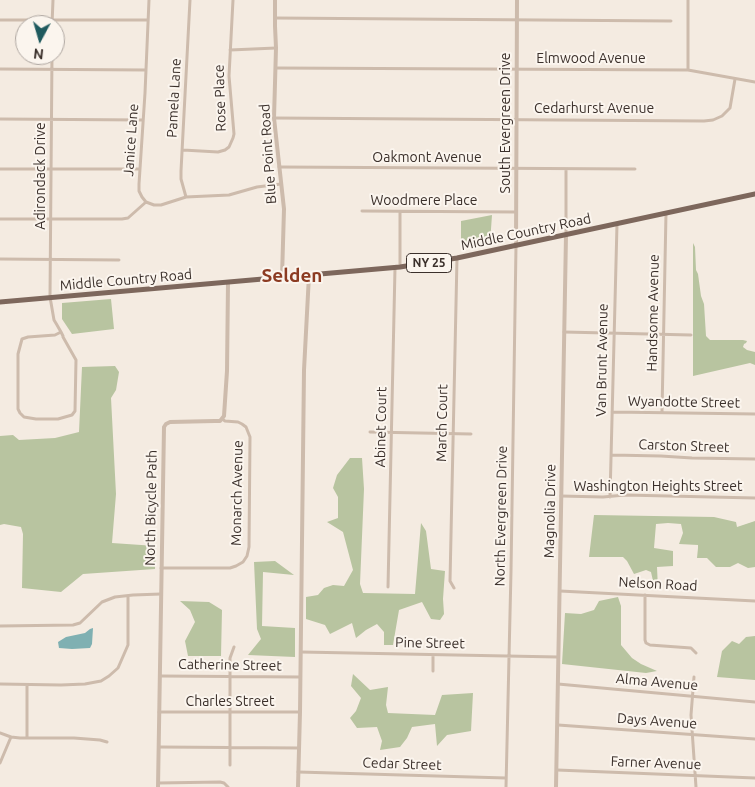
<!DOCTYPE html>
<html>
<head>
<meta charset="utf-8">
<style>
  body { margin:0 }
  #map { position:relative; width:755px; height:787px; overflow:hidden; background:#f4ebe1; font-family:Ubuntu,sans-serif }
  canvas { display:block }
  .north { position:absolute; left:15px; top:15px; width:50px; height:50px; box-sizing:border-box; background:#fbf5ee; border:1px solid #aea6a0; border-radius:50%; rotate:186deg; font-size:14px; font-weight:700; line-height:20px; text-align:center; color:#3b302b }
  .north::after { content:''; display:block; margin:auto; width:18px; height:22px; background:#1f5a5e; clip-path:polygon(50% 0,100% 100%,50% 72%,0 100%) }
</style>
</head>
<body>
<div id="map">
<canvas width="755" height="787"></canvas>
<div class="north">N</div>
</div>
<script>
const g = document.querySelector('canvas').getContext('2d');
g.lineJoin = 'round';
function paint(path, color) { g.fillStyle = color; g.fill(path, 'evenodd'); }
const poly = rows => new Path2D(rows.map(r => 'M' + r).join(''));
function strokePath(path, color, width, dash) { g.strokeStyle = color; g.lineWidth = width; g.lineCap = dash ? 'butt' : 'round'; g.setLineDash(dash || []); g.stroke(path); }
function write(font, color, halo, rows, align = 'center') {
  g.font = font + ' Ubuntu,sans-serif'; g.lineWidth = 4; g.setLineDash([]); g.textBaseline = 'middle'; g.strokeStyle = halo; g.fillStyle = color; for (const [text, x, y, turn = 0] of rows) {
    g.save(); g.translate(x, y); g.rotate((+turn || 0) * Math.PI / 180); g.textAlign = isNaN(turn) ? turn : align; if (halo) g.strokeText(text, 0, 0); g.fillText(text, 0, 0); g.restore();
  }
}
paint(poly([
  [492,215,490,243,461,249,461,221],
  [693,243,695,247,696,270,698,274,701,296,704,304,706,336,710,340,743,340,747,341,746,343,744,344,743,347,747,350,755,352,755,365,750,363,693,376],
  [111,299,114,329,72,334,62,319,62,303],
  [115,366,119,372,116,390,111,398,116,494,112,543,156,546,155,569,83,574,61,592,22,588,23,534,21,527,4,524,0,525,0,436,13,435,19,440,55,438,79,432,82,367],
  [350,458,362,458,364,489,360,584,363,593,415,594,421,523,426,531,431,569,445,571,443,599,444,614,440,620,431,619,422,602,399,610,393,645,384,645,384,632,377,624,366,630,356,638,352,623,330,634,325,625,306,619,306,597,318,595,324,588,333,585,344,586,353,570,343,532,327,522,338,518,338,497,333,488,337,475],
  [594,515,714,517,736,522,737,527,755,521,755,567,748,568,738,563,730,567,716,567,707,558,697,558,698,548,698,545,679,544,683,533,681,524,668,523,656,524,654,548,673,551,673,566,657,567,658,589,655,590,651,572,646,570,634,574,627,561,623,557,589,557],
  [275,561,294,575,263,572,262,626,295,628,295,657,248,655,261,639,257,629,254,562],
  [618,597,621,606,621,645,632,658,641,664,657,671,646,673,562,664,565,613,581,614,594,610,599,601],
  [180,601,209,602,222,610,221,656,188,656,185,641,195,622,190,610],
  [755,636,755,680,717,677,722,651,732,641,739,644,746,637],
  [353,674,370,690,388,687,386,705,388,713,435,715,442,695,473,693,471,731,447,735,437,746,435,724,412,727,407,738,400,747,380,750,382,741,377,727,357,728,350,718,356,711,361,698,351,686]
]), '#b8c4a0');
paint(poly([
  [93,628,92,644,90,648,72,649,59,648,58,642,66,637,85,633,90,629]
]), '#7fb0b2');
strokePath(poly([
  [149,0,145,93,139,184,139,191,142,197,146,202,154,205,161,205,186,197,229,195,257,187,281,184],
  [688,0,688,70],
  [275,18,671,21],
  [0,20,148,20],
  [52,25,53,0],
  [230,50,276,48],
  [52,55,50,297,54,320,57,325,61,332,63,336,63,337,76,360,75,411,72,415,58,419,36,419,24,417,20,413,18,409,18,354,22,339,28,337,55,335,61,332],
  [276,68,688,70,755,82],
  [0,69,146,70],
  [274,118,704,121,713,120,722,116,730,108,735,79],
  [0,119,143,120],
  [183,150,218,152,225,150,229,147,233,138,234,134,229,76,233,0],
  [279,167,635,169],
  [0,169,140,169],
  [186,197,181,179,181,171,190,0],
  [362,211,516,212],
  [0,219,122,219,128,218,146,202],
  [566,234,566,170],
  [0,259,119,260],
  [400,267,400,212],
  [564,332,691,335],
  [612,412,755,414],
  [662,412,666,213],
  [370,432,471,434],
  [612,455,661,456,692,458,755,459],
  [561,496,603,497,625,495,755,498],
  [610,497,617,224],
  [161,568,230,568,236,566,243,562,247,556,249,547,250,437,246,427,242,424,238,422,225,421,222,419],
  [388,587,395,268],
  [454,588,450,581,457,258],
  [560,591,755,601],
  [645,595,645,640,646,643,650,645,691,648,696,653],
  [0,626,73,625,80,623,102,602,115,597,133,595,161,594],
  [301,652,558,657],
  [433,671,433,655],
  [160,676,300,677],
  [694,677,691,715,696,787],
  [0,684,61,685,85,684,101,681,109,676,118,668,128,645,128,596],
  [558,684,755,702],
  [159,712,300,712],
  [558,725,755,739],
  [0,733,11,737,20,738,74,738,100,740,107,742],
  [27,738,27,685],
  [159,747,299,748],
  [0,763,11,737],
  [230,765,230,658,234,647],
  [557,770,755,778],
  [298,772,506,778],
  [159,783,220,782,224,783,228,787],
  [506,787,511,571,516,246]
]), '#cdbbac', 3);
strokePath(poly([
  [275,0,275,26,276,48,274,118,284,209,282,277],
  [516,246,517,0],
  [158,787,164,427,166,424,170,422,215,421,220,421,224,416,227,371,228,283],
  [298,787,300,712,304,370,309,275],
  [556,787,566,235]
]), '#cdbbac', 4);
strokePath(poly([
  [0,302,400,267,457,258,755,194]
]), '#7d675c', 5);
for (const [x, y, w] of [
  [429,263,45]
]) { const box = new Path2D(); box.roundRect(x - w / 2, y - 9.5, w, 19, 4); g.fillStyle = '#fbf5ee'; g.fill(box); strokePath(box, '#3b302b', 1); }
write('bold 12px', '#3b302b', null, [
  ["NY 25",429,263]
]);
write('14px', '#3b302b', '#fbf5ee', [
  ["Elmwood Avenue",591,58],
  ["Pamela Lane",174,98,-87],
  ["Rose Place",220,98,-92],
  ["Cedarhurst Avenue",594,108],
  ["South Evergreen Drive",505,123,-90],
  ["Janice Lane",131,140,-86],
  ["Blue Point Road",268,154,-94],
  ["Oakmont Avenue",427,157],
  ["Adirondack Drive",40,176,-90],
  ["Woodmere Place",424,200],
  ["Middle Country Road",526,232,-12],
  ["Middle Country Road",126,280,-5],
  ["Handsome Avenue",653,313,-89],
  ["Van Brunt Avenue",602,360,-89],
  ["Wyandotte Street",684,402,1],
  ["March Court",442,423,-89],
  ["Abinet Court",381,427,-89],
  ["Carston Street",684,446,2],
  ["Washington Heights Street",658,486],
  ["Monarch Avenue",237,493,-89],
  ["North Bicycle Path",151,508,-89],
  ["Magnolia Drive",550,511,-89],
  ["North Evergreen Drive",501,516,-89],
  ["Nelson Road",658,584,3],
  ["Pine Street",430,643,1],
  ["Catherine Street",230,665,1],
  ["Alma Avenue",657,682,5],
  ["Charles Street",230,701],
  ["Days Avenue",657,721,4],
  ["Farner Avenue",656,763,2],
  ["Cedar Street",402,764,2]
]);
write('bold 19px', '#8c3b22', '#fbf5ee', [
  ["Selden",292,276]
]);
</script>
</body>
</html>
